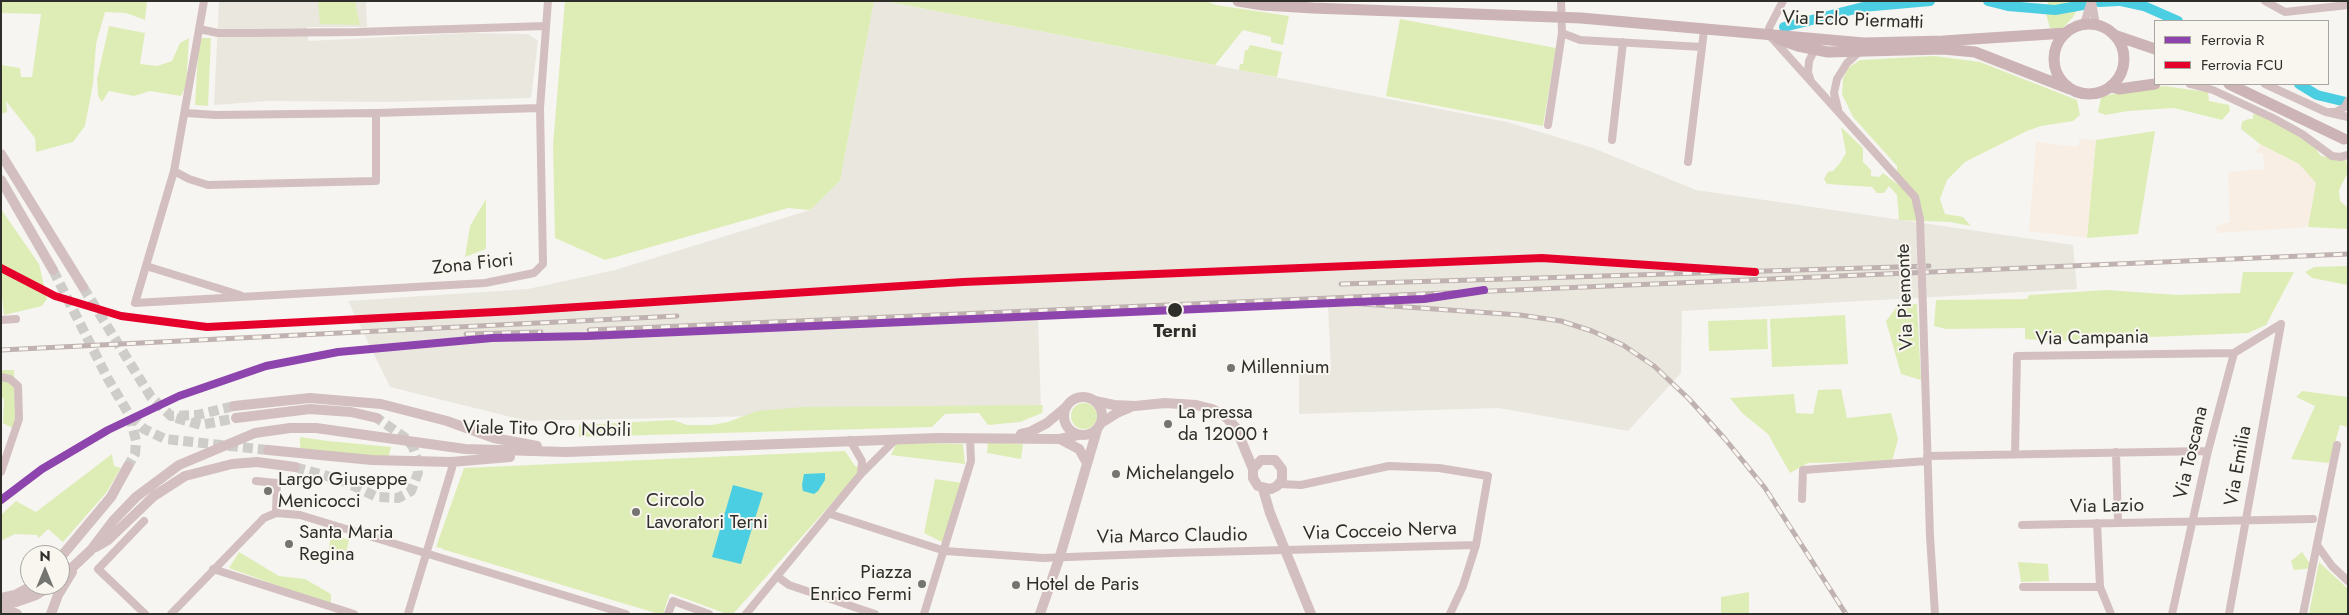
<!DOCTYPE html>
<html>
<head>
<meta charset="utf-8">
<style>
  body { margin:0 }
  #map { position:relative; width:2349px; height:615px; overflow:hidden; background:#f6f5f1; font-family:Jost,sans-serif }
  canvas { display:block }
  .frame { position:absolute; inset:0; border:2px solid #2e2e2b; pointer-events:none }
  .legend { position:absolute; left:2154px; top:20px; width:175px; height:65px; box-sizing:border-box; background:#f8f6ef; border:1px solid #a7a6a1; margin:0; padding:6px 9px; list-style:none; font-size:15px; color:#2e2e2b }
  .legend li { display:flex; align-items:center; gap:10px; height:25px }
  .legend b { width:25px; border:1px solid #a7a6a1 }
  .north { position:absolute; left:20px; top:545px; width:50px; height:50px; box-sizing:border-box; background:#f8f6ef; border:1px solid #a7a6a1; border-radius:50%; rotate:0deg; font-size:14px; font-weight:700; line-height:20px; text-align:center; color:#2e2e2b }
  .north::after { content:''; display:block; margin:auto; width:18px; height:22px; background:#747470; clip-path:polygon(50% 0,100% 100%,50% 72%,0 100%) }
</style>
</head>
<body>
<div id="map">
<canvas width="2349" height="615"></canvas>
<div class="frame"></div>
<ul class="legend">
<li><b style="height:6px;background:#8e44ad"></b>Ferrovia R</li>
<li><b style="height:6px;background:#e4002b"></b>Ferrovia FCU</li>
</ul>
<div class="north">N</div>
</div>
<script>
const g = document.querySelector('canvas').getContext('2d');
g.lineJoin = 'round';
function paint(path, color) { g.fillStyle = color; g.fill(path, 'evenodd'); }
const poly = rows => new Path2D(rows.map(r => 'M' + r).join(''));
function strokePath(path, color, width, dash) { g.strokeStyle = color; g.lineWidth = width; g.lineCap = dash ? 'butt' : 'round'; g.setLineDash(dash || []); g.stroke(path); }
function write(font, color, halo, rows, align = 'center') {
  g.font = font + ' Jost,sans-serif'; g.lineWidth = 4; g.setLineDash([]); g.textBaseline = 'middle'; g.strokeStyle = halo; g.fillStyle = color; for (const [text, x, y, turn = 0] of rows) {
    g.save(); g.translate(x, y); g.rotate((+turn || 0) * Math.PI / 180); g.textAlign = isNaN(turn) ? turn : align; if (halo) g.strokeText(text, 0, 0); g.fillText(text, 0, 0); g.restore();
  }
}
paint(poly([
  [2080,139,2096,140,2087,238,2029,231,2036,142,2078,147],
  [2260,144,2299,164,2317,183,2308,227,2217,233,2216,226,2230,222,2228,172,2264,169,2263,153,2255,153]
]), '#f9eee4');
paint(poly([
  [219,1,366,1,367,27,307,27,308,41,467,33,528,34,538,41,531,98,389,102,268,101,214,105],
  [874,1,884,1,1507,122,1593,148,1696,190,2073,245,2077,289,1682,311,1681,373,1628,431,1499,408,1299,414,1299,371,1331,370,1328,306,1038,317,1041,410,527,421,390,387,348,301,528,289,615,270,810,210,840,181]
]), '#e9e7de');
paint(poly([
  [1,1,147,1,145,20,126,13,105,12,96,44,93,84,85,126,73,142,36,152,35,138,6,101,7,112,1,114,1,65,20,68,21,77,32,77,41,14,1,13],
  [318,1,355,1,360,25,320,24],
  [565,1,874,1,840,181,810,210,788,208,605,260,555,238,553,145],
  [884,1,1206,1,1216,5,1289,16,1283,45,1271,42,1271,37,1243,30,1215,65],
  [2048,1,2079,1,2080,4,2073,17,2062,29,2050,28,2046,14],
  [1400,19,1556,48,1543,126,1386,96],
  [109,26,145,33,140,64,157,66,172,61,180,43,189,38,186,86,181,96,150,91,134,96,109,91,102,102,98,96,97,79],
  [199,38,211,38,208,106,195,105],
  [1250,45,1282,52,1277,77,1239,70,1240,64,1243,64,1245,50,1248,50],
  [1934,56,1980,62,2077,100,2080,115,2073,121,2041,126,2027,131,1965,162,1947,180,1940,199,1945,214,1963,217,1971,226,1950,222,1899,220,1897,195,1889,186,1884,193,1877,193,1872,187,1827,184,1824,179,1828,172,1833,171,1840,163,1846,153,1841,127,1863,148,1863,162,1871,170,1871,176,1879,177,1883,173,1897,184,1897,166,1853,117,1842,94,1843,79,1848,68,1860,60],
  [2164,86,2208,92,2209,101,2229,105,2230,111,2222,120,2174,108,2128,111,2105,115,2098,112,2101,98,2108,95],
  [2253,114,2260,115,2291,131,2315,148,2321,156,2346,160,2348,172,2339,190,2340,201,2348,208,2348,229,2308,227,2316,183,2299,164,2260,144,2241,129,2242,122,2248,119,2253,119],
  [2155,131,2138,234,2087,238,2096,140],
  [486,199,486,249,465,257,470,226],
  [1,209,39,264,47,299,42,306,4,315,1,287],
  [2348,266,2348,285,2312,278,2305,272,2314,267],
  [2243,272,2294,272,2266,325,2248,333,2054,341,2025,339,2025,328,1946,329,1934,326,1936,300,2027,299,2029,295,2106,290,2177,295,2240,293],
  [1899,304,1917,304,1921,380,1901,374,1886,321],
  [1845,315,1848,364,1772,367,1770,319],
  [1767,319,1768,349,1709,351,1708,321],
  [1,370,14,370,16,430,3,423,4,400,1,395],
  [1841,389,1847,418,1891,413,1898,439,1892,461,1808,463,1790,473,1768,434,1742,413,1730,398,1794,394,1796,413,1813,414,1818,390],
  [2302,391,2348,397,2348,427,2340,425,2329,463,2291,459,2315,406,2296,397],
  '1071 416a13 13 0 1 1 26 0a13 13 0 1 1-26 0Z',
  [1043,405,1042,413,1020,422,988,425,979,413,945,414,932,427,579,437,579,425,673,420,687,425,712,425,728,422,757,411,803,407],
  [300,437,328,441,391,447,388,459,300,449],
  [897,442,963,444,965,464,891,455],
  [988,442,1023,444,1021,459,987,453],
  [845,451,855,466,863,468,733,614,727,614,670,593,663,614,659,614,442,549,442,546,441,548,436,547,464,468],
  [112,454,114,466,121,468,106,493,63,542,48,529,39,538,37,535,15,534,1,541,1,515,16,501,36,512],
  [935,479,963,483,948,545,924,533],
  [331,533,349,540,344,561,328,556],
  [239,552,279,576,305,579,331,594,331,605,229,568],
  [2302,552,2313,568,2294,570,2291,561],
  [2018,562,2048,564,2049,581,2021,582],
  [2319,562,2348,589,2348,614,2309,614],
  [1749,592,1749,614,1721,614,1721,597]
]), '#deedb6');
paint(poly([
  [825,473,825,480,818,491,814,494,803,491,802,485,804,474],
  [733,485,763,493,741,564,712,557]
]), '#4ccee2');
strokePath(poly([
  [1988,1,2008,6,2055,10,2083,5],
  [2121,1,2144,6,2178,21],
  [2099,2,2119,1],
  [1784,27,1863,7,1930,1],
  [2299,84,2317,95,2346,102]
]), '#4ccee2', 10);
strokePath(poly([
  [53,270,108,379,130,416,136,441,135,454,128,466],
  [83,287,151,397,171,416,197,415,234,406],
  [131,416,144,429,165,439,268,450],
  [176,418,201,425,236,418],
  [295,467,341,480,377,497,398,498,411,491,418,473,416,456,413,447,407,439,377,418]
]), '#cecdc9', 10, [10, 5]);
strokePath(poly([
  [204,1,174,171,135,303,485,283,534,273,543,264,540,108,548,1],
  [1561,1,1562,33,1580,40,1702,47,1704,30],
  [1783,1,1769,28,1770,36,1915,197,1920,219],
  [2265,1,2285,12,2348,5],
  [2092,2,2096,25],
  [2084,24,2091,1],
  [199,29,218,33,249,33,357,32,545,26],
  [1810,78,1808,73,1809,61,1816,47],
  [2190,84,2213,90,2273,118,2302,134,2332,156,2340,157,2348,155],
  [2265,84,2326,112,2348,117],
  [1838,109,1834,93,1837,79,1847,63,1858,53],
  [2330,112,2336,112,2345,107,2348,101],
  [186,113,216,115,376,113,540,108],
  [1548,125,1562,33],
  [1612,140,1623,42],
  [1688,162,1702,47],
  [174,171,189,179,208,185,376,181,376,113],
  [146,266,240,295],
  [1923,310,1930,536,1935,614],
  [1,320,16,319],
  [1,377,10,379,18,386,19,419,1,472],
  [2116,452,2118,523],
  [2015,453,2017,356,2234,353],
  [1927,456,2208,451],
  [861,474,896,439],
  [256,481,277,483,276,513],
  [1280,484,1301,485,1389,466,1439,468,1488,476,1476,545,1463,586,1450,614],
  [1802,499,1803,470,1927,461],
  [830,514,945,551,1043,558,1172,553,1476,545],
  [144,521,98,569,145,614],
  [2097,523,2100,587,2111,614],
  [2022,525,2313,519],
  [2317,545,2332,566,2348,581],
  [213,569,354,614],
  [778,577,789,585,875,614],
  [2023,587,2100,587],
  [171,614,264,518,276,513,300,515,626,614],
  [408,614,452,468],
  [668,614,673,601,709,614],
  [746,614,861,474,862,461,850,440],
  [924,614,971,461,970,438],
  [2172,614,2208,451,2234,353,2281,324],
  [2229,614,2281,324],
  [2303,614,2337,445]
]), '#d4bfc0', 8);
strokePath(poly([
  [1,154,83,287],
  [1,180,53,270],
  '1064 416a19 19 0 1 1 38 0a19 19 0 1 1-38 0Z',
  [1095,401,1114,405,1135,406,1165,403,1196,405,1212,409,1225,416,1236,428,1253,469,1253,478,1258,486,1271,489,1277,486,1282,480,1282,469,1275,460,1261,460,1253,469],
  [234,406,310,398,381,404,447,421,494,438,537,446],
  [236,418,310,409,351,412,377,418],
  [1101,423,1117,413,1129,408],
  [1021,434,1030,432,1047,423,1066,407],
  [1060,439,1079,449,1087,463],
  [268,450,372,460,451,462,510,457],
  [1263,489,1270,513,1311,614],
  [96,547,108,540,154,496,185,476,232,464,257,462,295,467],
  [60,558,111,497,128,466],
  [60,579,91,550,113,521,136,497,179,465,255,433,290,428,316,428,465,449,566,452,937,438,1060,439,1078,435],
  [1,598,15,595,33,585],
  [1,604,16,602,36,595,52,585],
  [1,608,17,614],
  [51,614,58,595,72,572],
  [1040,614,1060,556,1097,430]
]), '#d4bfc0', 10);
strokePath(poly([
  [1238,1,1263,5,1313,8,1581,18,1864,43,1943,41,2066,33],
  '2054 59a35 35 0 1 1 70 0a35 35 0 1 1-70 0Z',
  [2114,35,2155,49],
  [1778,39,1798,46,1828,52,1943,49,1975,52,2070,89],
  [2229,84,2344,139],
  [2111,87,2119,89,2155,84]
]), '#ccb3b5', 11);
const rail = poly([
  [1341,284,1929,266],
  [1349,303,1520,315,1561,321,1592,331,1623,345,1654,366,1689,399,1725,439,1765,488,1846,614],
  [589,330,2348,254],
  [466,334,541,332],
  [1,350,677,316]
]);
strokePath(rail, '#bfb2b1', 5);
strokePath(rail, '#f8f6ef', 3, [9]);
strokePath(poly([
  [1920,219,1923,310]
]), '#d4bfc0', 8);
strokePath(poly([
  [1,500,42,469,108,430,179,396,266,366,338,352,492,338,588,336,1424,299,1484,290]
]), '#8e44ad', 8);
strokePath(poly([
  [1,268,55,296,121,316,207,327,515,311,963,282,1542,258,1755,272]
]), '#e4002b', 8);
for (const [x, y, r, color] of [
  [1175,310,8,"#2e2e2b"],
  [1231,368,5,"#747470"],
  [1168,424,5,"#747470"],
  [1116,474,5,"#747470"],
  [268,491,5,"#747470"],
  [636,512,5,"#747470"],
  [289,544,5,"#747470"],
  [922,584,5,"#747470"],
  [1016,585,5,"#747470"]
]) { const dot = new Path2D(); dot.arc(x, y, r, 0, 2 * Math.PI); g.fillStyle = color; g.fill(dot); strokePath(dot, '#f8f6ef', 2); }
write('19px', '#2e2e2b', '#f8f6ef', [
  ["Via Eclo Piermatti",1853,21,2],
  ["Zona Fiori",473,265,-6],
  ["Via Piemonte",1906,297,-92],
  ["Via Campania",2092,339,-1],
  ["Viale Tito Oro Nobili",547,430,1],
  ["Via Toscana",2192,453,-77],
  ["Via Emilia",2239,466,-80],
  ["Via Lazio",2107,507,-1],
  ["Via Cocceio Nerva",1380,532,-2],
  ["Via Marco Claudio",1172,537,-1]
]);
write('bold 19px', '#2e2e2b', '#f8f6ef', [
  ["Terni",1175,332]
]);
write('19px', '#2e2e2b', '#f8f6ef', [
  ["Millennium",1241,368],
  ["La pressa",1178,413],
  ["da 12000 t",1178,435],
  ["Michelangelo",1126,474],
  ["Largo Giuseppe",278,480],
  ["Menicocci",278,502],
  ["Circolo",646,501],
  ["Lavoratori Terni",646,523],
  ["Santa Maria",299,533],
  ["Regina",299,555],
  ["Piazza",912,573,"right"],
  ["Enrico Fermi",912,595,"right"],
  ["Hotel de Paris",1026,585]
], 'left');
</script>
</body>
</html>
